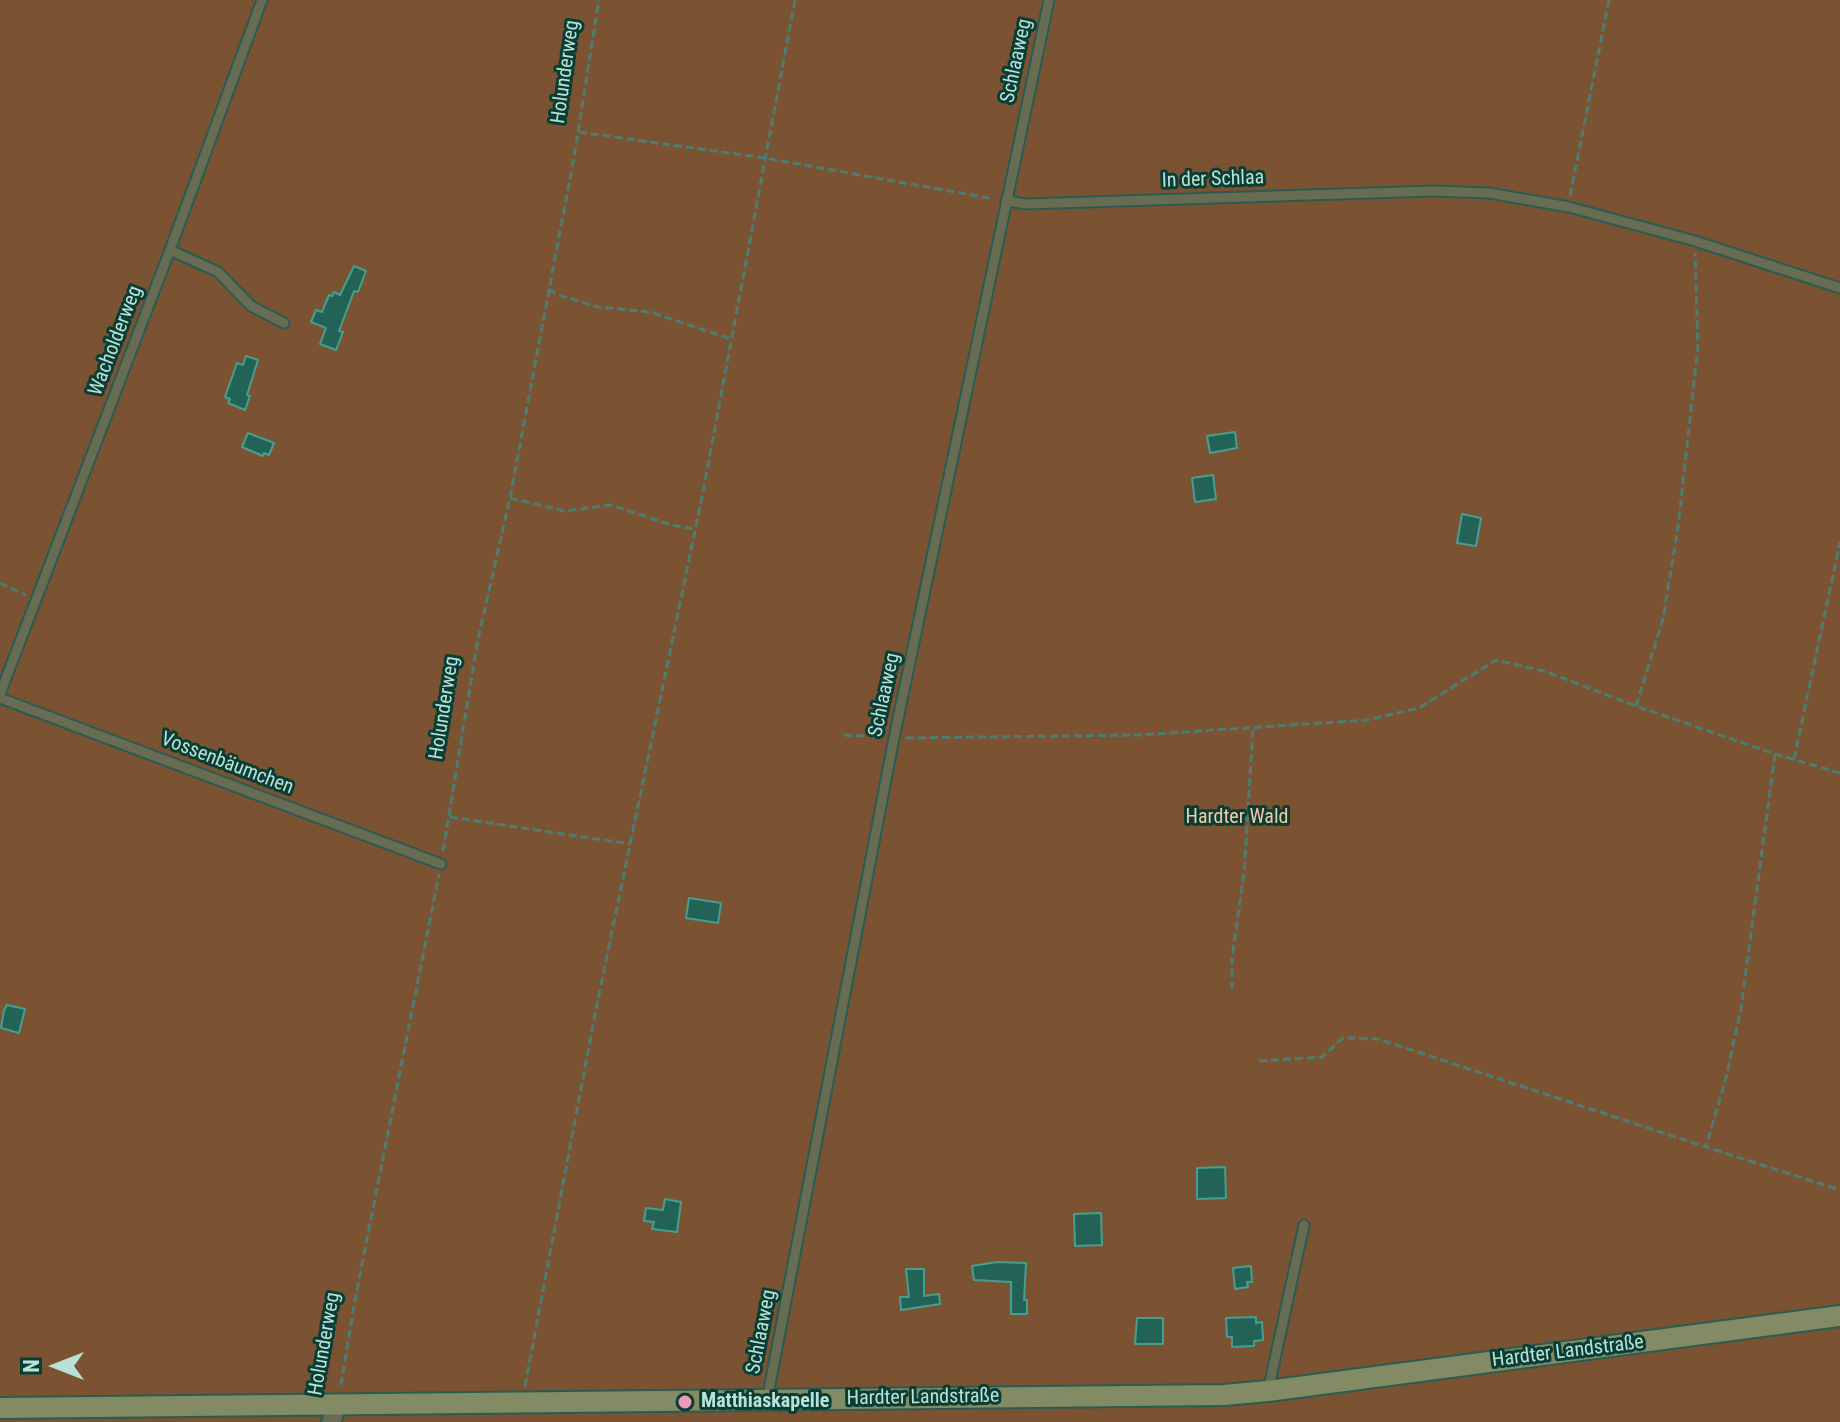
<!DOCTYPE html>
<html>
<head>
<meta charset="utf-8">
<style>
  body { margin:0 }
  #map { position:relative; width:1840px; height:1422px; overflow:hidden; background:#0a3e35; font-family:"Roboto Condensed",sans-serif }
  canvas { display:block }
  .north { position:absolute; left:16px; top:1326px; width:80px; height:80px; -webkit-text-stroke:6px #0a3e35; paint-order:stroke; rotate:270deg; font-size:22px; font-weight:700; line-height:32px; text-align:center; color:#b8e2d8 }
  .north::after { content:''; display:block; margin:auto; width:28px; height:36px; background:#b8e2d8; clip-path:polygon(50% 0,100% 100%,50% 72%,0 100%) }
</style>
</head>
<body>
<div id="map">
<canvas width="1840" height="1422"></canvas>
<div class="north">N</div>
</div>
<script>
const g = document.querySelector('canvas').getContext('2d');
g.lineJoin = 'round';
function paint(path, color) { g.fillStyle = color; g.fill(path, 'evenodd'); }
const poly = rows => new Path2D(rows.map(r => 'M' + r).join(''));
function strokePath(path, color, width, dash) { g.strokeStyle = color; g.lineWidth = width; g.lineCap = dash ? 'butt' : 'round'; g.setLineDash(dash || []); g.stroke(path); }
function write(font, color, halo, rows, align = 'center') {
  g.font = font + ' "Roboto Condensed",sans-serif'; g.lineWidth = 6; g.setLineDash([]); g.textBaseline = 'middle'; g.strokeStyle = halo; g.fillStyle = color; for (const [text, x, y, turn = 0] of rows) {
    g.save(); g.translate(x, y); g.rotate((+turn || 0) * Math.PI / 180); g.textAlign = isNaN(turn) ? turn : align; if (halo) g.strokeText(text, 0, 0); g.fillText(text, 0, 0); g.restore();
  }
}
paint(poly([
  [0,0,1840,0,1840,1422,0,1422]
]), '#7c5332');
const building = poly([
  [354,266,366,271,358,292,354,291,339,331,343,332,336,350,320,344,326,328,311,322,316,310,322,312,329,295,332,296,334,292,340,295,354,266],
  [246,356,258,360,247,395,250,396,245,410,228,403,230,399,225,397,237,363,243,365,246,356],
  [1235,432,1237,448,1210,453,1207,436,1235,432],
  [248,433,274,443,269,455,264,453,263,456,242,447,248,433],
  [1213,475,1216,499,1195,502,1192,478,1213,475],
  [1462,514,1481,518,1476,546,1457,543,1462,514],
  [689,898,721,903,718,923,686,918,689,898],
  [7,1005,25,1009,19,1033,1,1028,4,1010,7,1005],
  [1225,1167,1226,1198,1197,1199,1197,1168,1225,1167],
  [665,1199,681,1202,677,1232,652,1229,654,1222,644,1221,646,1208,663,1210,665,1199],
  [1101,1213,1102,1245,1075,1246,1074,1214,1101,1213],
  [997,1262,1026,1263,1024,1300,1027,1300,1027,1314,1011,1314,1011,1282,974,1280,972,1266,997,1262],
  [1251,1266,1252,1282,1247,1282,1248,1287,1235,1289,1233,1268,1251,1266],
  [906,1269,924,1269,924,1296,939,1294,940,1304,901,1310,900,1297,909,1297,906,1269],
  [1256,1317,1256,1323,1262,1322,1263,1340,1254,1341,1254,1346,1232,1347,1232,1337,1227,1337,1226,1318,1256,1317],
  [1137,1318,1163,1318,1163,1344,1135,1344,1137,1318]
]);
paint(building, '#236256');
strokePath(building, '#44a08e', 2);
const lane = poly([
  [1006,201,1027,204,1433,191,1489,193,1569,207,1695,241,1840,288],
  [170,250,218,272,251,306,284,323],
  [0,694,170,250,262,0],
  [0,698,441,864],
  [1268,1391,1304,1225],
  [767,1400,894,738,1049,0]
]);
const street = poly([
  [331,1422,337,1405]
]);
const secondary = poly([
  [0,1408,1224,1395,1268,1391,1840,1316]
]);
strokePath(lane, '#295c52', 13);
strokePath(street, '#295c52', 22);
strokePath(secondary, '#295c52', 24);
strokePath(poly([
  [579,132,765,158,994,199],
  [1570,196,1609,0],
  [549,289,558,295,598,307,650,312,731,339],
  [510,498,564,511,611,505,671,525,695,529],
  [0,583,26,595],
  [1636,706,1663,619,1678,527,1698,347,1695,253],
  [844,735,882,737],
  [906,738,1139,735,1367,720,1419,708,1496,660,1547,672,1636,706,1775,754,1840,773],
  [1775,754,1741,1008,1726,1078,1706,1147,1840,1190],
  [1794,759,1840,542],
  [450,817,630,844],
  [443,851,478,639,510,498,574,157,599,0],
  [1232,989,1232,958,1244,873,1253,728],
  [1259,1061,1322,1057,1343,1038,1378,1039,1706,1147],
  [341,1385,355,1300,439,874],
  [525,1386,596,1009,702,497,795,0]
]), '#4c7d73', 3, [8, 4]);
strokePath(lane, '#676c53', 9);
strokePath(street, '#676c53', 18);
strokePath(secondary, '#828b63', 20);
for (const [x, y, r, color] of [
  [685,1402,8,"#f09ab7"]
]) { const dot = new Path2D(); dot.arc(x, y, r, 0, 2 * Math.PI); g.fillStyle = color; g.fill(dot); strokePath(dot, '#0a3e35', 3); }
write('20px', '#b8e2d8', '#0a3e35', [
  ["Schlaaweg",1017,61,-78],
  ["Holunderweg",566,72,-82],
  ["In der Schlaa",1213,180,-2],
  ["Wacholderweg",116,341,-69],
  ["Schlaaweg",885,695,-78],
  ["Holunderweg",445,708,-81],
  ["Vossenbäumchen",227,764,21],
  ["Schlaaweg",762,1332,-79],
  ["Holunderweg",325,1344,-80],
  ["Hardter Landstraße",1568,1352,-7],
  ["Hardter Landstraße",923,1398,-1]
]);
write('20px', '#f6c8a6', '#0a3e35', [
  ["Hardter Wald",1237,818]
]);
write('bold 20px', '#b8e2d8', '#0a3e35', [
  ["Matthiaskapelle",701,1402]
], 'left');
</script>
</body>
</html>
